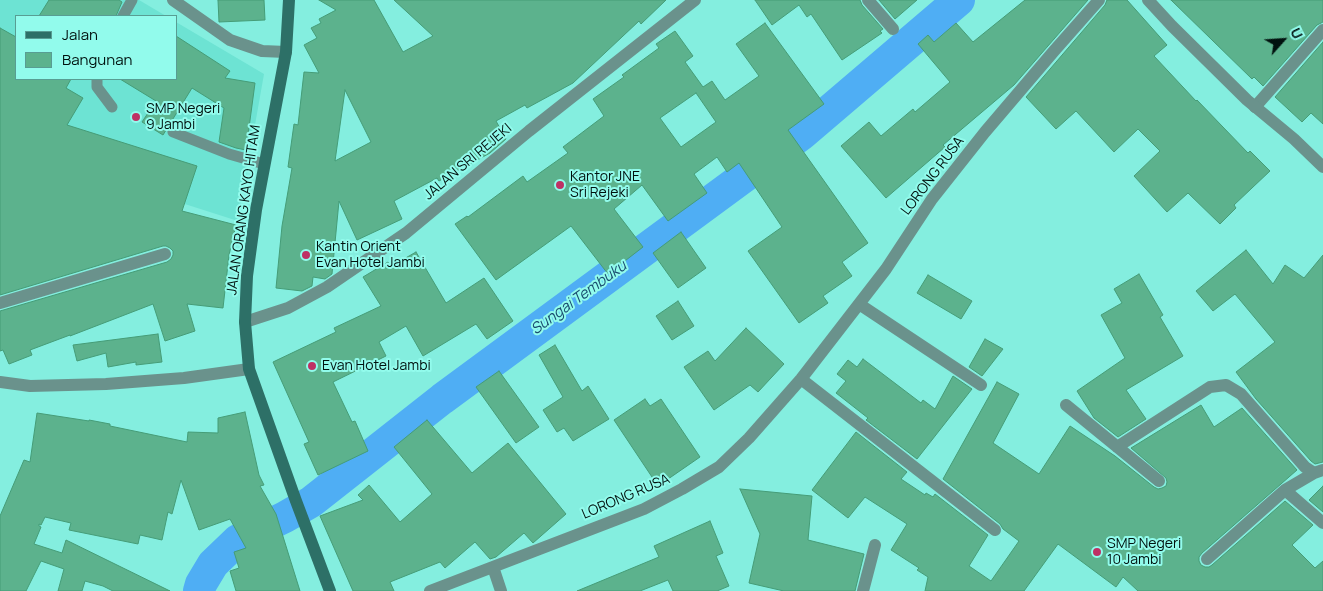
<!DOCTYPE html>
<html>
<head>
<meta charset="utf-8">
<style>
  body { margin:0 }
  #map { position:relative; width:1323px; height:591px; overflow:hidden; background:#84eedf; font-family:Manrope,sans-serif }
  canvas { display:block }
  .legend { position:absolute; left:15px; top:15px; width:162px; height:65px; box-sizing:border-box; background:#92fbec; border:1px solid #589d93; margin:0; padding:6px 9px; list-style:none; font-size:15px; color:#00110e }
  .legend li { display:flex; align-items:center; gap:10px; height:25px }
  .legend b { width:25px; border:1px solid #589d93 }
  .north { position:absolute; left:1258px; top:15px; width:50px; height:50px; -webkit-text-stroke:4px #92fbec; paint-order:stroke; rotate:64deg; font-size:14px; font-weight:700; line-height:20px; text-align:center; color:#00110e }
  .north::after { content:''; display:block; margin:auto; width:18px; height:22px; background:#00110e; clip-path:polygon(50% 0,100% 100%,50% 72%,0 100%) }
</style>
</head>
<body>
<div id="map">
<canvas width="1323" height="591"></canvas>
<ul class="legend">
<li><b style="height:6px;background:#2d7067"></b>Jalan</li>
<li><b style="height:14px;background:#5cb28d"></b>Bangunan</li>
</ul>
<div class="north">U</div>
</div>
<script>
const g = document.querySelector('canvas').getContext('2d');
g.lineJoin = 'round';
function paint(path, color) { g.fillStyle = color; g.fill(path, 'evenodd'); }
const poly = rows => new Path2D(rows.map(r => 'M' + r).join(''));
function strokePath(path, color, width, dash) { g.strokeStyle = color; g.lineWidth = width; g.lineCap = dash ? 'butt' : 'round'; g.setLineDash(dash || []); g.stroke(path); }
function write(font, color, halo, rows, align = 'center') {
  g.font = font + ' Manrope,sans-serif'; g.lineWidth = 4; g.setLineDash([]); g.textBaseline = 'middle'; g.strokeStyle = halo; g.fillStyle = color; for (const [text, x, y, turn = 0] of rows) {
    g.save(); g.translate(x, y); g.rotate((+turn || 0) * Math.PI / 180); g.textAlign = isNaN(turn) ? turn : align; if (halo) g.strokeText(text, 0, 0); g.fillText(text, 0, 0); g.restore();
  }
}
paint(poly([
  [0,0,139,0,166,16,16,16,16,79,176,79,176,22,264,74,238,221,0,145]
]), '#6de3d3');
strokePath(poly([
  [199,591,201,584,213,564,238,540,285,517,311,502,442,399,802,134,959,0]
]), '#4faef4', 32);
const building = poly([
  [49,0,119,0,122,2,116,16,39,16,49,0],
  [218,0,264,0,265,20,219,22,218,0],
  [319,0,374,0,403,52,433,36,394,0,666,0,641,24,639,21,573,83,527,108,525,105,496,121,506,139,490,153,439,181,437,178,394,201,402,219,357,240,339,201,332,274,325,279,313,277,312,286,302,291,276,288,282,226,292,168,288,167,294,124,298,125,304,72,319,73,304,45,317,38,311,28,321,23,319,19,336,10,319,0],
  [345,90,371,142,335,161,345,90],
  [755,0,860,0,862,5,883,29,880,31,882,33,842,60,811,14,807,17,799,5,772,25,755,0],
  [879,0,917,0,895,19,879,0],
  [1025,0,1088,0,1014,85,943,145,945,147,886,198,841,146,869,122,881,136,913,109,915,112,950,82,918,44,928,35,934,42,956,23,973,42,1025,0],
  [1107,0,1127,0,1167,45,1154,56,1196,101,1197,100,1248,153,1250,151,1270,171,1234,205,1236,208,1220,224,1188,193,1167,212,1134,176,1160,151,1138,129,1114,152,1076,111,1056,129,1026,97,1105,5,1107,0],
  [1171,0,1323,0,1323,22,1317,25,1263,86,1254,77,1252,79,1171,0],
  [765,23,824,104,788,130,868,243,842,262,852,276,823,296,828,303,799,323,748,251,782,227,739,163,727,172,717,157,694,174,707,193,668,221,642,185,614,209,643,247,608,274,571,226,496,280,455,224,467,216,468,217,523,176,527,182,568,153,563,147,604,116,593,99,624,77,622,75,659,48,656,44,675,31,693,56,685,62,703,87,712,81,725,100,759,76,736,44,765,23],
  [696,93,716,122,681,147,660,118,696,93],
  [0,28,16,37,16,79,71,79,66,88,83,98,67,125,197,166,182,211,236,225,229,255,223,308,187,304,195,331,165,341,153,304,70,336,70,335,30,350,32,355,9,364,3,350,0,351,0,311,167,262,171,259,173,255,173,251,170,248,166,246,163,246,0,295,0,28],
  [176,36,230,71,225,78,255,83,246,150,236,148,219,142,224,108,192,88,163,135,142,122,156,101,120,79,176,79,176,36],
  [1323,42,1323,124,1311,113,1302,122,1275,97,1323,42],
  [681,232,706,268,678,288,653,253,681,232],
  [1246,250,1273,284,1285,265,1304,278,1323,255,1323,462,1315,464,1311,461,1256,399,1236,372,1275,342,1235,294,1213,311,1196,291,1246,250],
  [416,252,446,303,484,278,513,321,487,339,476,324,423,356,406,326,379,342,386,356,333,382,352,422,355,421,368,451,318,475,304,444,309,442,273,362,336,332,334,328,381,306,363,277,388,262,390,267,416,252],
  [1139,274,1163,315,1160,317,1183,356,1126,390,1146,419,1118,437,1094,418,1077,391,1125,358,1101,315,1122,303,1114,289,1139,274],
  [928,275,972,301,961,319,917,293,928,275],
  [678,301,694,326,672,340,656,316,678,301],
  [746,328,784,364,758,392,750,385,714,410,684,367,708,351,715,361,746,328],
  [158,334,162,362,136,365,136,362,108,367,106,353,77,361,73,345,158,334],
  [985,339,1003,349,982,376,969,367,985,339],
  [555,345,582,391,588,386,609,419,573,441,564,428,557,432,543,410,563,397,539,355,555,345],
  [863,359,921,403,923,400,935,409,953,376,972,389,917,459,866,420,868,418,836,393,846,381,837,374,848,360,857,367,863,359],
  [499,371,539,427,516,443,476,387,499,371],
  [997,382,1019,394,993,443,1039,474,1070,426,1115,456,1154,487,1158,489,1162,488,1166,486,1167,482,1166,478,1131,448,1201,405,1214,427,1242,408,1297,470,1202,553,1199,557,1199,561,1201,565,1205,567,1209,567,1212,565,1285,501,1313,525,1292,545,1315,568,1323,561,1323,591,1138,591,1123,577,1116,587,1058,544,1024,591,925,591,928,577,917,570,919,568,891,550,907,524,865,497,848,518,812,490,856,432,907,472,901,479,925,495,926,493,933,497,935,494,988,535,969,566,991,581,1019,541,1003,529,1000,524,943,479,997,382],
  [645,399,650,406,661,399,700,457,658,486,614,420,645,399],
  [245,412,259,475,264,485,260,486,276,514,300,591,236,591,230,571,239,568,234,552,246,548,230,519,199,530,181,480,172,514,168,512,162,540,140,535,138,544,69,530,71,523,45,517,41,525,39,524,39,526,41,527,34,544,62,553,66,540,170,591,113,591,103,586,85,581,82,591,58,591,64,569,41,561,26,591,0,591,0,516,24,460,30,462,37,413,89,421,89,420,110,424,110,426,187,442,188,432,218,433,218,418,245,412],
  [427,420,472,473,508,443,566,514,533,543,524,533,496,557,490,559,475,542,445,568,440,562,390,582,394,591,353,591,320,516,363,500,358,495,369,485,400,522,432,494,394,447,427,420],
  [1323,486,1323,512,1309,500,1323,486],
  [740,489,812,496,808,540,864,554,855,591,784,591,749,583,760,534,740,489],
  [710,521,723,553,716,556,729,586,717,591,673,591,668,580,640,591,577,591,659,557,654,546,710,521]
]);
paint(building, '#5cb28d');
strokePath(building, '#459c77', 1);
strokePath(poly([
  [123,16,132,0],
  [97,79,97,87,112,107],
  [173,132,229,154,264,164]
]), '#6a928c', 11);
strokePath(poly([
  [173,0,230,40,262,51,286,52],
  [868,0,893,29],
  [1255,107,1323,30],
  [0,303,165,254],
  [859,304,981,385],
  [245,322,288,308,327,287,406,233,529,131,695,0],
  [801,379,995,530],
  [1066,405,1159,481],
  [1117,447,1210,387,1226,385,1241,394,1305,467,1314,473,1323,470],
  [1285,490,1323,523],
  [1207,559,1285,490,1314,473],
  [493,567,501,591],
  [430,591,644,509,682,489,719,467,749,438,801,379,886,269,932,199,985,132,1054,51,1099,0],
  [863,591,875,545]
]), '#6a928c', 12);
strokePath(poly([
  [1148,0,1172,26,1247,100,1294,139,1323,167],
  [0,382,30,386,106,384,184,378,249,369]
]), '#6a928c', 12);
strokePath(poly([
  [289,0,286,52,256,210,247,276,245,322,249,369,296,501,330,591]
]), '#2d7067', 12);
for (const [x, y, r, color] of [
  [136,117,5,"#be3164"],
  [560,185,5,"#be3164"],
  [306,255,5,"#be3164"],
  [312,366,5,"#be3164"],
  [1097,552,5,"#be3164"]
]) { const dot = new Path2D(); dot.arc(x, y, r, 0, 2 * Math.PI); g.fillStyle = color; g.fill(dot); strokePath(dot, '#92fbec', 2); }
write('14px', '#00110e', '#92fbec', [
  ["SMP Negeri",146,109],
  ["9 Jambi",146,125],
  ["Kantor JNE",570,177],
  ["Sri Rejeki",570,193],
  ["Kantin Orient",316,247],
  ["Evan Hotel Jambi",316,263],
  ["Evan Hotel Jambi",322,366],
  ["SMP Negeri",1107,544],
  ["10 Jambi",1107,560]
], 'left');
write('14px', '#00110e', '#92fbec', [
  ["JALAN SRI REJEKI",468,162,-40],
  ["LORONG RUSA",933,176,-53],
  ["JALAN ORANG KAYO HITAM",244,210,-82],
  ["LORONG RUSA",626,497,-23]
]);
write('italic 15px', '#194b6f', '#92fbec', [
  ["Sungai Tembuku",579,298,-36]
]);
</script>
</body>
</html>
